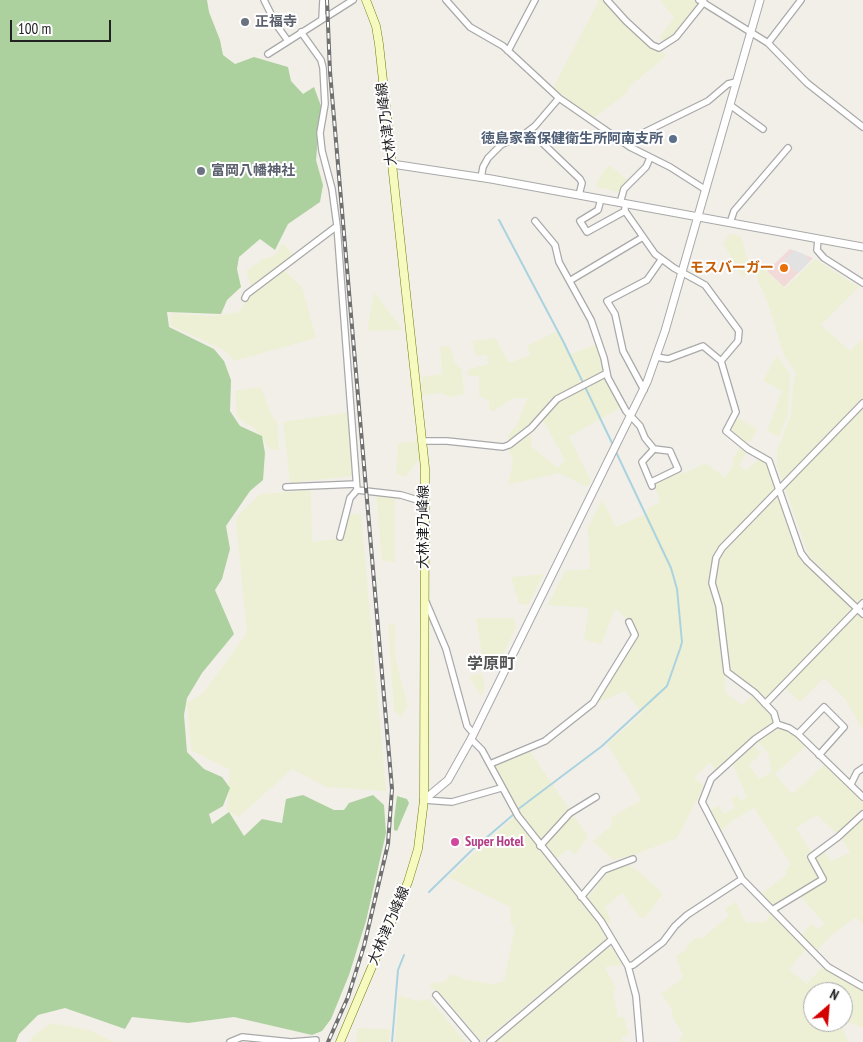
<!DOCTYPE html>
<html>
<head>
<meta charset="utf-8">
<style>
  body { margin:0 }
  #map { position:relative; width:863px; height:1042px; overflow:hidden; background:#f2efe9; font-family:"PT Sans Narrow",sans-serif }
  canvas { display:block }
  .north { position:absolute; left:803px; top:982px; width:50px; height:50px; box-sizing:border-box; background:#fff; border:1px solid #a7a7a7; border-radius:50%; rotate:27deg; font-size:14px; font-weight:700; line-height:20px; text-align:center; color:#222 }
  .north::after { content:''; display:block; margin:auto; width:18px; height:22px; background:#d40000; clip-path:polygon(50% 0,100% 100%,50% 72%,0 100%) }
  .scale { position:absolute; left:10px; top:20px; width:101px; height:22px; box-sizing:border-box; border:2px solid #222; border-top:0; padding-left:6px; font-size:15px; line-height:18px; white-space:nowrap; color:#222; -webkit-text-stroke:4px #fff; paint-order:stroke }
</style>
</head>
<body>
<div id="map">
<canvas width="863" height="1042"></canvas>
<div class="north">N</div>
<div class="scale">100 m</div>
</div>
<script>
const g = document.querySelector('canvas').getContext('2d');
g.lineJoin = 'round';
function paint(path, color) { g.fillStyle = color; g.fill(path, 'evenodd'); }
const poly = rows => new Path2D(rows.map(r => 'M' + r).join(''));
function strokePath(path, color, width, dash) { g.strokeStyle = color; g.lineWidth = width; g.lineCap = dash ? 'butt' : 'round'; g.setLineDash(dash || []); g.stroke(path); }
function write(font, color, halo, rows, align = 'center') {
  g.font = font + ' "PT Sans Narrow","Noto Sans JP",sans-serif'; g.lineWidth = 4; g.setLineDash([]); g.textBaseline = 'middle'; g.strokeStyle = halo; g.fillStyle = color; for (const [text, x, y, turn = 0] of rows) {
    g.save(); g.translate(x, y); g.rotate((+turn || 0) * Math.PI / 180); g.textAlign = isNaN(turn) ? turn : align; if (halo) g.strokeText(text, 0, 0); g.fillText(text, 0, 0); g.restore();
  }
}
paint(poly([
  [790,249,813,258,784,287,767,271]
]), '#f2dad9');
paint(poly([
  [599,0,604,0,618,17,649,45,667,55,628,88,628,92,594,118,553,88],
  [660,0,692,0,699,4,671,38,665,41,659,38,674,18],
  [609,165,628,180,618,192,596,187,600,176],
  [730,234,741,236,746,255,751,271,742,277,723,243],
  [283,243,293,255,280,266,302,287,316,338,234,361,224,350,171,326,170,313,213,316,239,312,253,291,246,271,263,259,274,256],
  [815,259,859,287,821,325,850,351,863,338,863,609,809,556,777,466,777,451,791,415,793,384,796,373,784,355,768,304,758,281,756,262,785,288],
  [374,292,402,329,402,330,367,331],
  [557,331,569,355,597,344,604,372,557,396,525,429,507,443,510,432,517,425,527,398,513,398,496,410,490,411,489,401,479,396,479,376,468,376,467,370,488,364,487,355,476,356,472,341,495,338,509,363,530,355,527,346],
  [450,346,454,361,462,370,464,394,451,397,440,393,422,396,421,377,442,374,440,347],
  [777,355,790,374,788,414,779,437,767,431,782,391,763,381],
  [604,377,621,407,569,437,591,481,587,487,559,473,508,485,513,462,509,448,530,433,532,447,558,468,565,460,543,420,560,401],
  [261,387,271,414,277,422,279,450,270,450,256,430,237,417,235,391],
  [349,412,353,476,290,483,283,422],
  [738,418,757,429,752,440,745,442,731,430],
  [418,441,420,458,406,477,396,474,398,443],
  [740,447,747,452,739,465,746,471,760,458,766,462,802,560,863,619,863,730,845,699,824,678,800,702,781,684,765,700,730,671,725,675,725,692,742,705,753,695,770,713,773,721,716,772,710,762,694,778,704,786,677,838,637,854,613,860,593,841,611,826,612,817,641,800,607,744,642,713,625,691,595,704,638,634,633,624,615,609,601,645,584,639,589,608,548,605,565,571,590,569,588,528,602,499,616,527,648,513,647,509,660,502,654,483,679,472,682,474,706,463,725,477,734,464,732,461],
  [311,490,312,542,343,538,350,514,361,514,386,791,326,787,292,769,239,817,227,811,230,770,191,750,187,703,203,693,247,633,236,521,237,517,260,494],
  [376,494,395,498,395,562,382,561],
  [544,574,528,605,519,604,511,577],
  [476,618,514,618,516,628,500,661,483,661],
  [388,624,395,625,395,657,408,707,401,717,394,711],
  [482,673,485,688,481,697,469,676],
  [777,728,795,735,806,746,775,774,792,794,825,764,863,802,863,811,837,834,817,815,796,828,811,852,808,857,819,878,773,906,762,893,786,875,785,871,791,864,754,808,730,822,721,831,714,824,709,812,718,805,724,814,735,808,731,799,737,795,741,801,747,797,733,765,755,745,761,754,749,765,760,779,771,772,769,755,758,742],
  [530,751,588,837,575,855,569,849,556,859,512,801,495,765],
  [514,817,596,920,606,937,605,940,482,1042,443,996,430,987,432,983,443,982,453,974,463,979,493,984,504,981,515,928,511,924,510,907,448,877],
  [863,818,863,925,856,917,834,933,817,951,801,935,812,923,818,930,824,923,800,896,826,880,815,858,824,851,831,861,850,853,842,839],
  [628,864,644,876,663,894,645,918,639,917,622,893,605,907,611,920,608,924,587,898,610,870],
  [736,902,746,923,765,922,771,913,807,948,789,969,807,984,822,967,863,990,863,1028,843,1020,843,992,813,992,813,1022,841,1022,848,1042,681,1042,679,1039,683,1035,671,1014,673,1010,661,994,683,978,676,956,687,949,686,946,697,937,701,939,729,916,725,908],
  [607,946,614,950,623,965,605,967,616,989,613,993,618,1017,624,1017,629,1035,621,1037,623,1042,494,1042],
  [399,995,417,1001,429,999,466,1042,395,1042],
  [51,1023,90,1030,113,1042,29,1042,33,1036],
  [357,1028,390,1029,389,1042,356,1042]
]), '#eef0d5');
paint(poly([
  [0,0,207,0,209,12,220,40,223,55,235,64,254,57,288,67,291,81,303,94,314,87,321,106,316,160,323,185,320,202,288,224,275,250,260,239,239,257,237,269,241,287,227,300,221,314,167,312,169,327,214,349,224,361,231,380,230,411,240,426,262,436,265,453,263,480,250,491,226,526,230,549,222,579,215,590,234,634,202,673,187,698,184,715,187,752,204,769,222,777,230,788,223,806,209,814,212,824,229,812,244,836,262,819,282,823,286,799,303,795,334,810,344,810,349,803,373,795,384,805,386,833,366,921,349,975,331,1019,322,1031,312,1035,234,1017,188,1023,132,1017,125,1029,65,1008,38,1015,19,1034,16,1042,0,1042],
  [397,796,407,799,409,803,397,831,394,830,394,820]
]), '#add19e');
paint(poly([
  [794,250,805,255,810,261,798,273,784,260]
]), '#e2e2e2');
strokePath(poly([
  [499,220,563,341,613,445],
  [517,810,602,746,667,686,680,649,682,642,677,589,671,568,616,452],
  [429,892,472,850,514,814],
  [392,1042,398,970,404,955]
]), '#aad3df', 2);
const minor = poly([
  [264,0,271,14,270,16,288,41],
  [446,0,470,27,503,46,559,98,630,147,670,167,706,190],
  [607,0,626,21,652,45,659,48,676,37,704,2],
  [699,0,768,43,807,83,863,127],
  [322,19,323,0],
  [301,32,321,60,323,68,325,104,320,133,322,151,332,189,337,226,357,490,401,495,424,502],
  [768,43,801,0],
  [508,51,535,0],
  [268,54,353,0],
  [730,105,763,129],
  [530,131,580,179,582,183,579,195],
  [630,147,641,134,708,101,728,84,736,82],
  [481,178,483,167,488,158,501,145,526,133,535,126,559,98],
  [601,199,598,210,580,221,587,232,625,211,625,208],
  [620,203,624,189,646,167,650,158],
  [625,211,655,254,674,268,705,285,739,331,738,341,721,361,736,412,726,431,748,449,769,461,801,553,807,561,863,614],
  [535,221,555,245,559,262,591,320,604,358,608,378,626,411,640,426,645,438,654,449,670,451,678,469,651,482],
  [730,223,734,211,788,148],
  [818,239,817,250,824,258,863,283],
  [571,280,643,237],
  [245,298,247,294,337,226],
  [656,357,668,359,703,346,721,361],
  [644,390,623,351,615,314,607,301,647,280,661,260],
  [422,441,447,441,503,447,509,445,531,428,557,399,607,373],
  [652,486,642,462,654,449],
  [286,487,356,484],
  [340,537,350,498,357,490],
  [426,602,446,649,467,726,473,733],
  [765,704,863,603],
  [777,724,774,713,755,693,727,672,719,606,712,583,716,558,722,548,863,403],
  [798,734,824,707,844,727,819,755],
  [471,739,482,750,518,816,601,921,628,966,636,996,640,1042],
  [490,764,545,741,593,703,635,635,629,622],
  [851,784,857,772,863,768],
  [863,797,798,734,789,728,777,724,755,739,711,779,702,802,742,879,828,967,863,987],
  [424,800,452,802,501,788],
  [540,846,570,813,596,797],
  [581,897,604,870,633,859],
  [772,910,823,879,811,857,838,837,863,814],
  [628,966,633,965,663,942,675,926,687,915,742,879],
  [436,995,476,1042],
  [230,1042,242,1037,291,1042,316,1040],
  [490,1042,611,940]
]);
const tertiary = poly([
  [392,164,491,179,863,247],
  [424,800,448,780,471,739,647,382,665,331,760,0]
]);
const secondary = poly([
  [340,1042,408,882,418,849,424,800,425,468,379,44,376,26,366,0]
]);
strokePath(minor, '#a9a9a9', 8);
strokePath(tertiary, '#a9a9a9', 9);
strokePath(secondary, '#707d05', 9);
strokePath(minor, '#fff', 5.5);
strokePath(tertiary, '#fff', 7);
strokePath(secondary, '#f7fabf', 8);
const rail = poly([
  [327,0,330,72,392,789,388,844,364,946,348,997,328,1042]
]);
strokePath(rail, '#707070', 4);
strokePath(rail, '#fff', 2, [5.5]);
for (const [x, y, r, color] of [
  [245,22,5,"#6b7280"],
  [673,139,5,"#5c6f8a"],
  [201,171,5,"#6b7280"],
  [784,268,5,"#e8710a"],
  [455,842,5,"#d1479c"]
]) { const dot = new Path2D(); dot.arc(x, y, r, 0, 2 * Math.PI); g.fillStyle = color; g.fill(dot); strokePath(dot, '#fff', 2); }
write('bold 14px', '#5b616d', '#fff', [
  ["正福寺",255,22],
  ["富岡八幡神社",211,171]
], 'left');
write('14px', '#222', '#fff', [
  ["大林津乃峰線",387,124,-97],
  ["大林津乃峰線",424,527,-90],
  ["大林津乃峰線",389,926,-67]
]);
write('bold 14px', '#4e5e75', '#fff', [
  ["徳島家畜保健衛生所阿南支所",663,139]
], 'right');
write('bold 14px', '#c56008', '#fff', [
  ["モスバーガー",774,268]
], 'right');
write('bold 14px', '#b23c85', '#fff', [
  ["Super Hotel",465,842]
], 'left');
write('bold 16px', '#555', '#fff', [
  ["学原町",491,664]
]);
</script>
</body>
</html>
